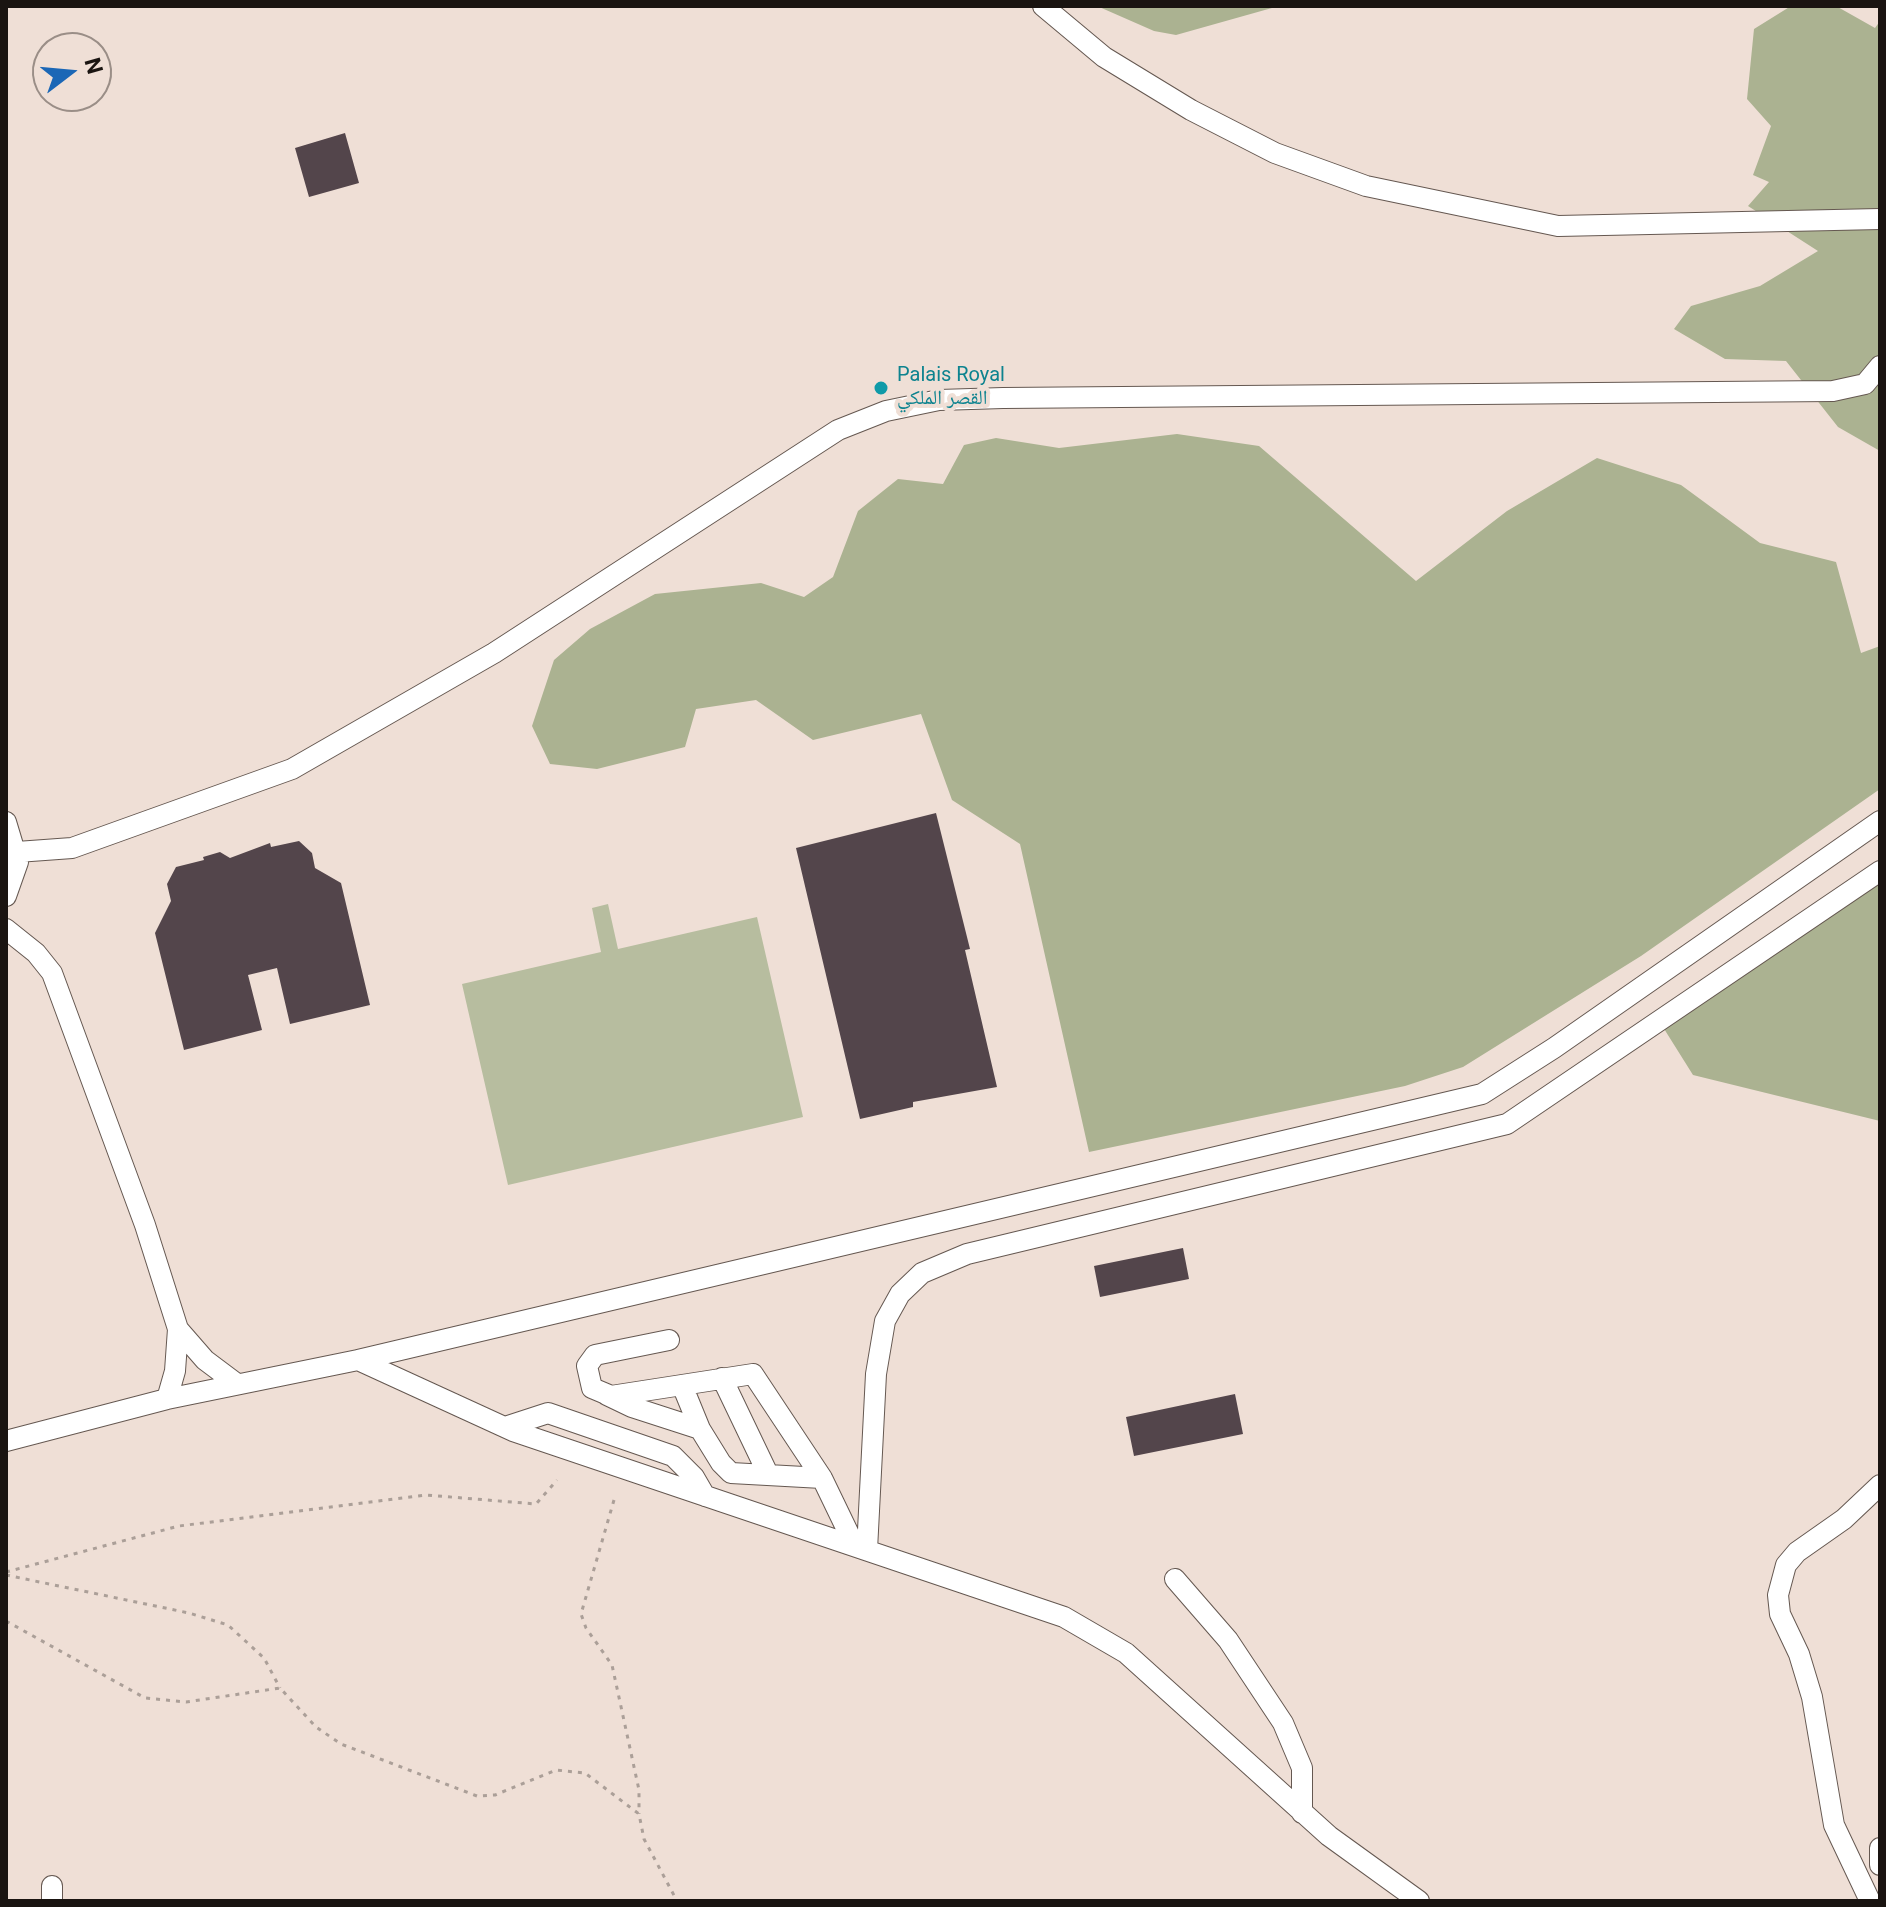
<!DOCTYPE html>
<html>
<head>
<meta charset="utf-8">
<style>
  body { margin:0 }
  #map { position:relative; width:1886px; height:1907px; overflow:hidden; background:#efdfd6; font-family:Roboto,sans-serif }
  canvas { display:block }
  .frame { position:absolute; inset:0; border:8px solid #1a1411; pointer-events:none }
  .north { position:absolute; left:32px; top:32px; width:80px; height:80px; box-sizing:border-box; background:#efdfd6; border:2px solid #9a8e87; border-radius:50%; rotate:74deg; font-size:22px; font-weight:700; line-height:32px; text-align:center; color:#1a1411 }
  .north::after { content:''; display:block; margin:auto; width:28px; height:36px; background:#1b67b6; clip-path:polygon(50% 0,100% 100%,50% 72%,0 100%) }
</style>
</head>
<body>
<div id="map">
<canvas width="1886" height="1907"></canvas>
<div class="frame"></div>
<div class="north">N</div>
</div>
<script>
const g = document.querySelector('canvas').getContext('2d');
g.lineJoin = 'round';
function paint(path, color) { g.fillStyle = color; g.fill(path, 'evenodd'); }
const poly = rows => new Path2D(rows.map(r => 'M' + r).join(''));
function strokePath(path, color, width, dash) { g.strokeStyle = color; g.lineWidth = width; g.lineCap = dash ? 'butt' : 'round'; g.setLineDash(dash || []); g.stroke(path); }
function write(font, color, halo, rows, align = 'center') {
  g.font = font + ' Roboto,"Noto Naskh Arabic",sans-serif'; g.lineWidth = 8; g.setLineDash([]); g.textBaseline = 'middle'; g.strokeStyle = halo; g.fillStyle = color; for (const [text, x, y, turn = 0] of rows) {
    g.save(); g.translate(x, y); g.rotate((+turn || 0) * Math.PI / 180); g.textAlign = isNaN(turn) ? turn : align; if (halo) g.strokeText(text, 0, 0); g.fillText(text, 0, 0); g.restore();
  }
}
paint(poly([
  [608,904,618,949,757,917,803,1117,508,1185,462,984,601,952,592,908]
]), '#b7bd9f');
paint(poly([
  [1097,6,1279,6,1176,35,1154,31],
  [1791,6,1836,6,1875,28,1880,21,1880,451,1838,427,1786,361,1725,359,1674,329,1691,306,1760,286,1818,251,1748,206,1769,182,1753,175,1771,126,1747,99,1754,29],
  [1177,434,1259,446,1416,581,1507,511,1597,458,1681,485,1760,543,1836,562,1861,653,1880,646,1880,789,1641,956,1463,1067,1405,1086,1089,1152,1020,844,952,800,921,714,813,740,756,700,696,709,685,747,597,769,550,764,532,726,554,660,590,629,655,594,761,583,804,597,833,577,858,511,898,479,943,484,964,445,996,438,1059,448],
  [1880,879,1880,1121,1693,1075,1656,1016]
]), '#abb291');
paint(poly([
  [345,133,359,183,309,197,295,148],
  [936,813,970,949,965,950,997,1087,913,1102,913,1107,860,1119,796,848],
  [299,841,312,853,315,868,341,883,370,1005,290,1024,277,968,248,975,262,1030,184,1050,155,933,171,901,167,884,176,867,204,860,203,857,220,852,230,858,270,843,271,847],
  [1183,1248,1189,1279,1100,1297,1094,1266],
  [1235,1394,1243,1434,1134,1456,1126,1417]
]), '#53454b');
const minor = poly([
  [1043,6,1104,57,1191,110,1275,153,1366,186,1558,226,1880,219],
  [6,822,18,862,6,896],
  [17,852,72,848,292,769,494,653,838,430,886,411,939,400,1003,398,1833,391,1865,384,1880,366],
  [6,929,36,953,52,973,145,1225,178,1329,205,1360,237,1384],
  [669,1340,595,1355,587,1366,592,1388,611,1396,753,1374,822,1478,849,1534,849,1542],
  [358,1360,1482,1094,1554,1048,1880,821],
  [722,1378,768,1474],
  [682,1385,700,1429,721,1463,731,1473,822,1478],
  [607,1395,632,1407,700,1429],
  [167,1399,175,1371,178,1329],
  [505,1427,548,1413,673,1456,694,1477,705,1496],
  [6,1441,167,1399,358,1360,513,1431,1064,1617,1126,1653,1329,1836,1419,1901],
  [867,1550,876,1374,885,1321,900,1294,922,1273,967,1254,1507,1124,1880,871],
  [1175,1579,1228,1640,1283,1723,1302,1768,1302,1813],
  [1880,1848,1880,1865],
  [52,1886,52,1901],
  [1870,1901,1834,1825,1812,1697,1799,1654,1780,1614,1778,1595,1786,1565,1797,1552,1844,1519,1880,1485]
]);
strokePath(minor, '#655851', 22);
strokePath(poly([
  [614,1500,581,1614,586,1628,612,1665,639,1790,639,1814],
  [6,1572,179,1526,426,1495,536,1504,557,1480],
  [6,1575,189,1613,228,1625,264,1658,280,1688],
  [6,1621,145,1698,186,1702,280,1688,316,1727,341,1744,477,1796,495,1795,556,1770,585,1773,639,1814,644,1839,677,1901]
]), '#ab9f98', 3, [4, 6]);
strokePath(minor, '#fff', 20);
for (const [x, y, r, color] of [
  [881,388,8,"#0f9aa8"]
]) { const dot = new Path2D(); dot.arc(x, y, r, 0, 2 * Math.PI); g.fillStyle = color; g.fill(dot); strokePath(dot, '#efdfd6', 3); }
write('20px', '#0d838f', '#efdfd6', [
  ["Palais Royal",897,376],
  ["القصر الملكي",897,399]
], 'left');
</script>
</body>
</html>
